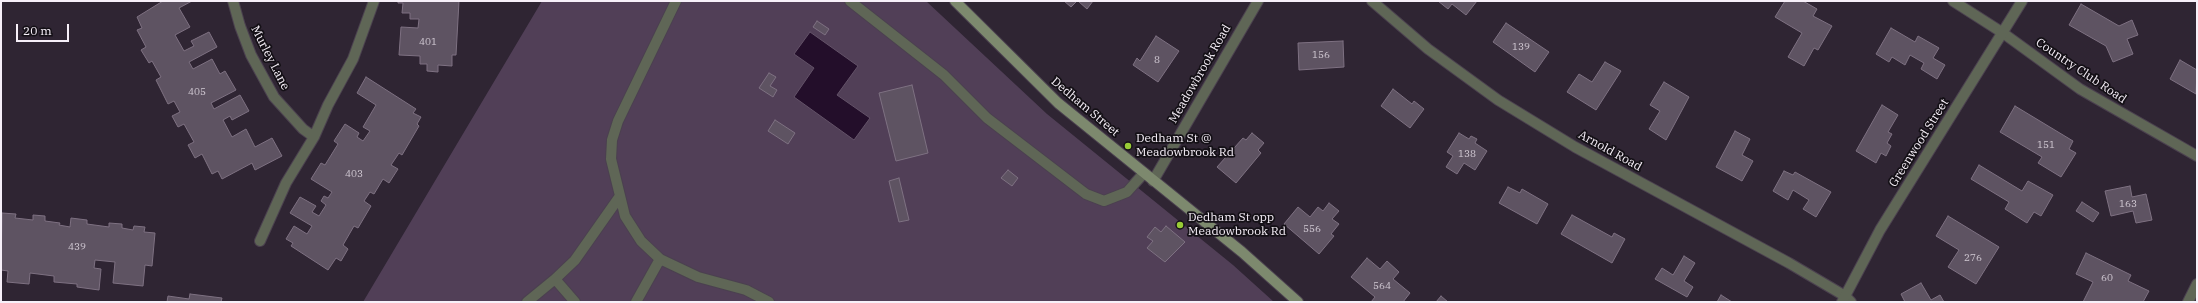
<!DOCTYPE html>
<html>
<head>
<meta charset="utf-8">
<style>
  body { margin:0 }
  #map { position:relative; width:2198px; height:303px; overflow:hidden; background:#2f2533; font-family:"IBM Plex Serif",serif }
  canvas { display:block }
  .frame { position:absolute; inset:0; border:2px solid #f7f0f9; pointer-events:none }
  .scale { position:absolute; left:16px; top:24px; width:53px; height:18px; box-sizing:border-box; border:2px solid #f7f0f9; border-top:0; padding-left:5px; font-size:12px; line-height:14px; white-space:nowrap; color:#f7f0f9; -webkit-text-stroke:3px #141016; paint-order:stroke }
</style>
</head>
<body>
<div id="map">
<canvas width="2198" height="303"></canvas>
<div class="frame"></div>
<div class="scale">20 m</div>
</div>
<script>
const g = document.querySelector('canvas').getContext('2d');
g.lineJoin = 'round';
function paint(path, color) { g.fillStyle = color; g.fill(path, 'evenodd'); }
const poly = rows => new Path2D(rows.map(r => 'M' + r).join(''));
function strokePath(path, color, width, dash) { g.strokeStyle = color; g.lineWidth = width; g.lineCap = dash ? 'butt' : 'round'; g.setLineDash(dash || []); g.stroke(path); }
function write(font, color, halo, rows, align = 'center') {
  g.font = font + ' "IBM Plex Serif",serif'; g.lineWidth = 3.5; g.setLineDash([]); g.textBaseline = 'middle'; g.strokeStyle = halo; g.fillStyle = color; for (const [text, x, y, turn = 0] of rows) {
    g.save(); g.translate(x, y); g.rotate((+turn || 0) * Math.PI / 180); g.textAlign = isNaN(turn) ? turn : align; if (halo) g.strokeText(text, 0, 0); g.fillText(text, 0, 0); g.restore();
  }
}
paint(poly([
  [542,1,926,1,1047,114,1233,265,1274,302,363,302]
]), '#513f57');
const water = poly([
  [810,32,858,66,837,95,870,118,854,140,794,97,814,68,794,54,810,32]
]);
paint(water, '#230e2a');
strokePath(water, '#635268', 1);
const building = poly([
  [163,1,192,1,179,8,190,27,175,35,184,51,194,46,191,41,209,32,217,47,189,62,193,69,212,59,220,74,225,71,236,90,211,103,214,109,240,95,249,111,232,120,230,116,223,120,232,137,246,129,255,147,272,138,282,156,255,170,252,163,222,179,218,171,212,174,202,154,195,158,188,145,194,142,184,124,178,127,172,116,180,112,174,101,168,104,156,80,161,77,152,61,149,63,141,50,146,47,137,30,142,28,137,17,163,1],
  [398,1,459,1,456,55,452,55,452,66,438,65,438,72,427,71,427,64,420,64,420,56,399,55,401,27,418,28,419,19,410,19,410,13,402,13,403,3,398,3,398,1],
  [1064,1,1077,1,1071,7,1064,1],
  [1078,1,1093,1,1087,9,1078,1],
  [1438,1,1477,1,1466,15,1452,4,1448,9,1438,1],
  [1785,1,1803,1,1817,9,1813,16,1832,26,1818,50,1814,48,1804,66,1788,57,1802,33,1775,17,1785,1],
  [2081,4,2119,26,2132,20,2138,35,2127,39,2133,54,2113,62,2106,46,2069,25,2081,4],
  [817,21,829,29,825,35,813,27,817,21],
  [1506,23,1549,52,1535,72,1493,42,1506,23],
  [1891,28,1915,42,1918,36,1939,48,1933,58,1945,65,1937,79,1921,69,1924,63,1910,55,1905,65,1892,57,1889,62,1876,54,1891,28],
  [1156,36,1179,51,1158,82,1133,65,1137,58,1140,61,1156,36],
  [1343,41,1344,67,1299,70,1298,43,1343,41],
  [2180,60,2197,70,2196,94,2170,79,2180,60],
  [1605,62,1621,71,1596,110,1567,92,1579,74,1592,82,1605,62],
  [769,73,776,77,770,86,777,90,773,97,759,88,769,73],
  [366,77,416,109,413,113,421,117,417,124,419,126,402,155,399,153,391,165,398,169,389,183,383,179,374,194,370,192,364,201,371,206,358,228,354,226,343,245,348,249,341,261,336,258,328,270,291,246,293,243,286,239,294,226,307,234,312,226,290,213,300,197,316,206,312,212,319,216,326,205,321,201,324,196,328,198,332,192,311,179,321,163,325,165,338,144,334,141,345,124,359,133,357,137,363,141,370,131,363,127,376,105,357,93,366,77],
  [1664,82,1689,97,1666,140,1649,129,1660,111,1650,105,1664,82],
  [912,85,928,153,896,161,879,93,912,85],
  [1393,89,1412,104,1414,101,1424,109,1410,128,1381,106,1393,89],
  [1882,105,1898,115,1888,132,1892,134,1887,143,1891,146,1886,156,1881,153,1876,163,1856,151,1882,105],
  [2015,106,2073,141,2069,149,2076,153,2061,177,2038,163,2042,157,2000,132,2015,106],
  [775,120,795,133,788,144,768,131,775,120],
  [1735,131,1750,139,1742,155,1753,161,1742,181,1716,167,1735,131],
  [1252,133,1264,143,1258,150,1261,153,1236,183,1217,167,1243,138,1246,140,1252,133],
  [1459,133,1469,139,1471,136,1477,139,1475,143,1487,151,1475,170,1464,163,1457,174,1446,167,1453,156,1447,152,1459,133],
  [1979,165,2022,191,2028,181,2053,195,2041,216,2034,212,2027,223,2005,209,2009,202,1971,179,1979,165],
  [1008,170,1018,178,1012,186,1001,178,1008,170],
  [1784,171,1793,175,1795,172,1831,192,1816,217,1803,209,1809,200,1793,190,1788,200,1773,191,1784,171],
  [899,178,909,220,899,222,889,181,899,178],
  [2130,186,2132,197,2146,194,2152,220,2136,223,2133,211,2111,216,2105,191,2130,186],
  [1508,187,1520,193,1522,189,1548,204,1537,224,1499,203,1508,187],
  [2082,202,2099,213,2093,222,2076,211,2082,202],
  [1329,203,1339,211,1332,219,1339,224,1331,234,1334,236,1319,254,1284,224,1298,207,1310,217,1318,207,1323,211,1329,203],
  [2,213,16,214,15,218,33,220,33,215,45,216,45,221,60,223,59,225,70,227,71,218,87,220,87,224,109,227,109,223,122,224,122,228,133,230,134,226,145,227,144,232,155,233,152,266,145,265,143,286,113,283,115,262,95,260,94,268,101,269,99,290,77,287,77,284,54,282,54,276,30,273,29,284,7,282,8,271,1,270,2,213],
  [1572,215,1612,237,1614,233,1625,239,1612,263,1561,234,1572,215],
  [1948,216,1999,247,1976,284,1948,267,1959,250,1936,236,1948,216],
  [1166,226,1185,242,1165,262,1147,248,1153,241,1147,237,1155,227,1161,232,1166,226],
  [2086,253,2131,275,2128,281,2149,291,2143,302,2083,302,2093,282,2076,274,2086,253],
  [1684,256,1695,263,1684,281,1693,287,1687,297,1655,279,1662,268,1673,275,1684,256],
  [1367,258,1380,269,1387,261,1399,272,1393,279,1410,293,1403,302,1371,302,1375,297,1351,277,1367,258],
  [1921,283,1931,300,1940,295,1944,302,1905,302,1901,294,1921,283],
  [190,294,222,298,221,302,167,302,168,296,189,299,190,294],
  [1721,295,1732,302,1717,302,1721,295],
  [1441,296,1448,302,1436,302,1441,296]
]);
paint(building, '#5e5362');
strokePath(building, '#7e7182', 1);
const service = poly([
  [676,1,618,121,612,140,611,159,625,216,641,241,660,259,698,277,746,290,769,302],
  [850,1,944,75,987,118,1086,194,1104,201,1127,192,1144,173],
  [555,279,575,302],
  [527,302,555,279,575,260,620,196],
  [636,302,660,259]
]);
const minor = poly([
  [233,1,240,26,251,55,274,97,303,129,314,137],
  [1372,1,1428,49,1498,100,1575,147,1789,263,1845,296,1851,302],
  [1953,1,2003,33,2080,89,2197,156],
  [1153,181,1258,1],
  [260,241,286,183,314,137,328,105,353,59,374,1],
  [2188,302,2197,284]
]);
const tertiary = poly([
  [1842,302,1880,230,2022,1]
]);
const secondary = poly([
  [955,1,1058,103,1242,252,1298,302]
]);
strokePath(service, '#4b414f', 12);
strokePath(minor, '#4b414f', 12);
strokePath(tertiary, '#4b414f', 12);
strokePath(secondary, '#4b414f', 12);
strokePath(service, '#5f6656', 10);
strokePath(minor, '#5f6656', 10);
strokePath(tertiary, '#5f6656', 10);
strokePath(secondary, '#7d896e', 10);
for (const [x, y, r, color] of [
  [1128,146,4,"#98cb36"],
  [1180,225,4,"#98cb36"]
]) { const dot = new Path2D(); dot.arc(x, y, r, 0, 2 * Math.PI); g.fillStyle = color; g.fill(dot); strokePath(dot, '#141016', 1.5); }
write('10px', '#d1c9d3', null, [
  ["401",428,42],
  ["139",1521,47],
  ["156",1321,55],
  ["8",1157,60],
  ["405",197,92],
  ["151",2046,145],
  ["138",1467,154],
  ["403",354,174],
  ["163",2128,204],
  ["556",1312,229],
  ["439",77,247],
  ["276",1973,258],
  ["60",2107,278],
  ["564",1382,286]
]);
write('12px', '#f7f0f9', '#141016', [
  ["Murley Lane",270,58,63],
  ["Country Club Road",2081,71,34],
  ["Meadowbrook Road",1200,74,-60],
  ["Dedham Street",1085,107,40],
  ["Greenwood Street",1919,143,-58],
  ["Arnold Road",1610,151,29]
]);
write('12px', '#f7f0f9', '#141016', [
  ["Dedham St @",1136,139],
  ["Meadowbrook Rd",1136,153],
  ["Dedham St opp",1188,218],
  ["Meadowbrook Rd",1188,232]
], 'left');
</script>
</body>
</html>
